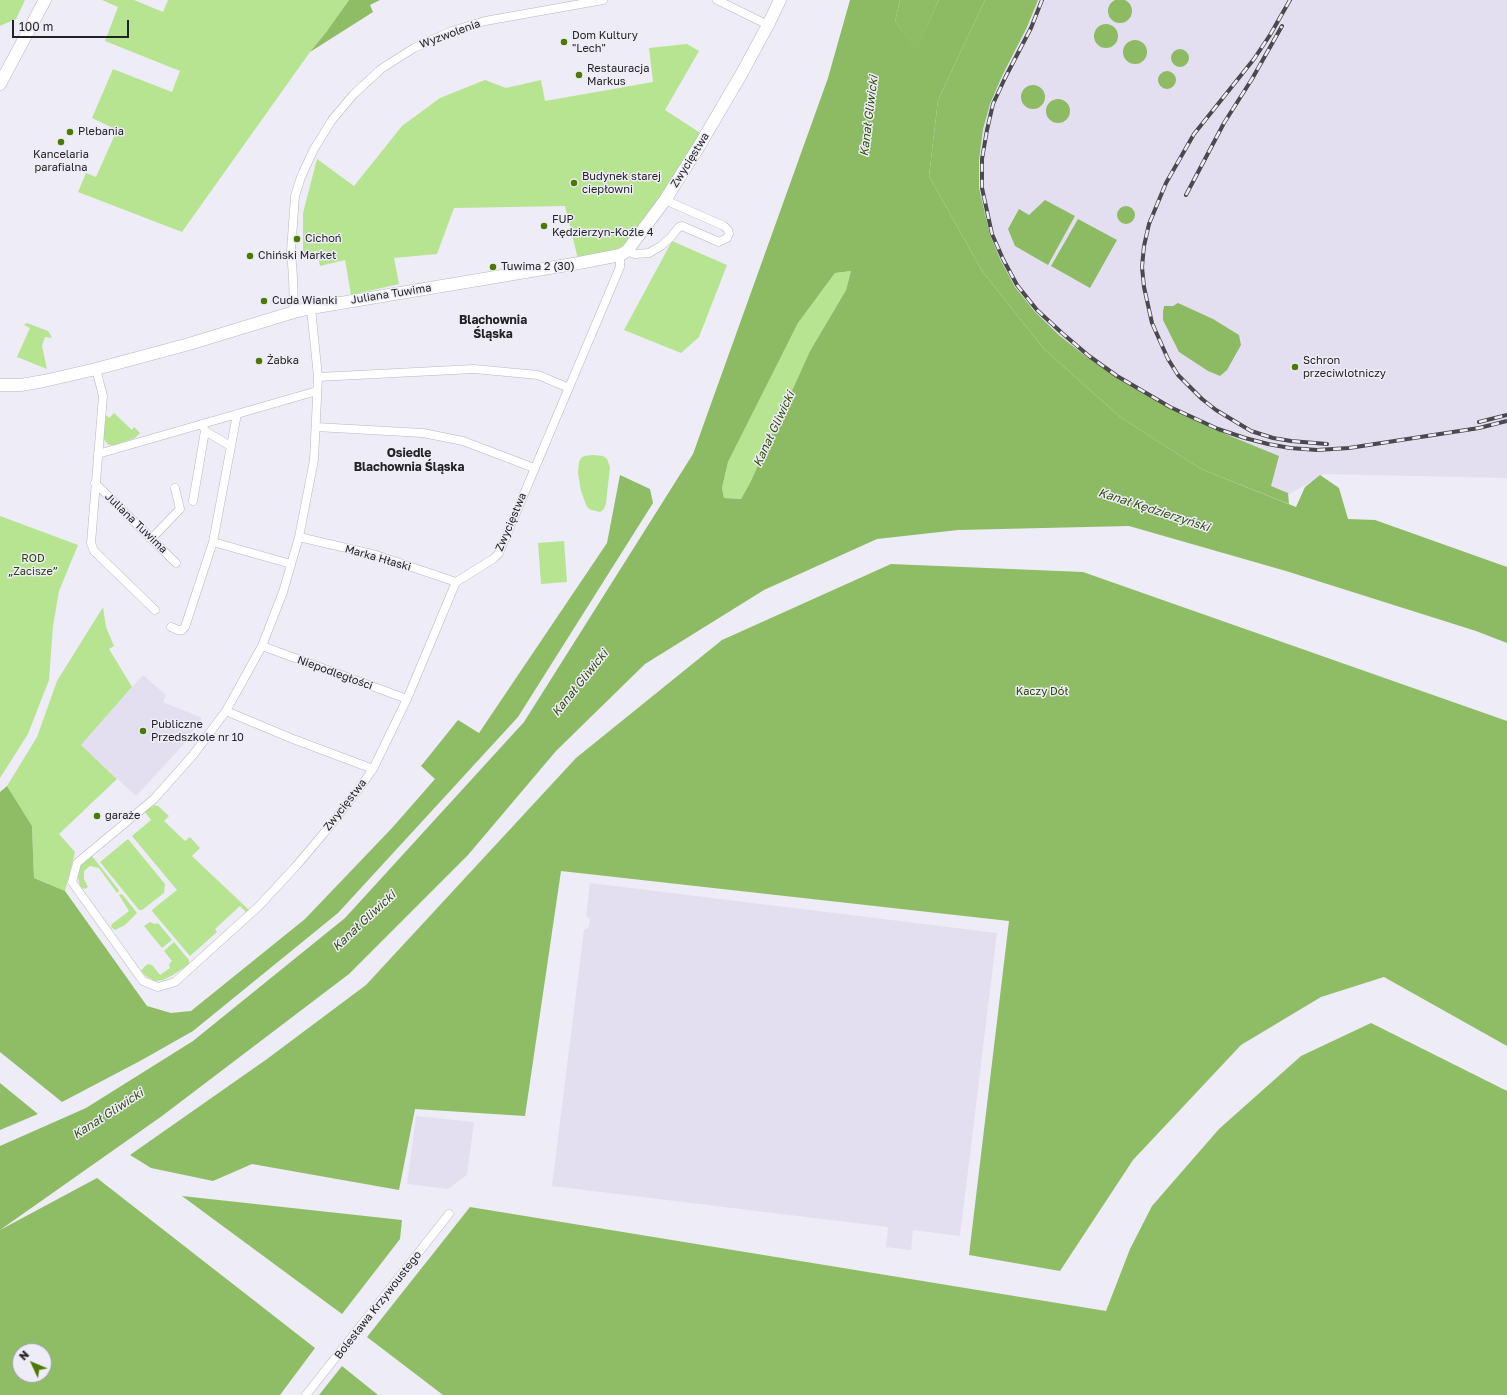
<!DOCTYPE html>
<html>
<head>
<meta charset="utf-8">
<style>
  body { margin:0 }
  #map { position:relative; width:1507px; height:1395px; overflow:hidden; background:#eeecf6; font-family:"Golos Text",sans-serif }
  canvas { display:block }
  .north { position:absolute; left:12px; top:1343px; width:40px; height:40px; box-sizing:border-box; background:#eeecf6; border:1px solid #9d9ca3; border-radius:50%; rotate:314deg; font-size:11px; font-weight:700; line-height:16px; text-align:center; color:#232326 }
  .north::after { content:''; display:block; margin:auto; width:14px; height:18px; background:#4a7a02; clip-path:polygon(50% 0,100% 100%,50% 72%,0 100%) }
  .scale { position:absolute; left:12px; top:20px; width:117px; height:18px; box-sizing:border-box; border:2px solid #232326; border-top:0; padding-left:5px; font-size:12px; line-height:14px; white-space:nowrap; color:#232326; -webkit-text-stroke:3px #eeecf6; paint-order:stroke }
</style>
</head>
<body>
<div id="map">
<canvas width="1507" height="1395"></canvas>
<div class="north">N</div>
<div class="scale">100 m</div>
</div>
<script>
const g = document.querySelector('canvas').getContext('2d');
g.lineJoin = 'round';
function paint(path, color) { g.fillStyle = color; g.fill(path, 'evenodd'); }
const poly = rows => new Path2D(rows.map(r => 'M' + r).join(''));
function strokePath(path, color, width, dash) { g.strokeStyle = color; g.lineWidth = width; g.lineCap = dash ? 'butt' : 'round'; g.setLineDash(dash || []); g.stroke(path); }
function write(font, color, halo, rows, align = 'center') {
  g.font = font + ' "Golos Text",sans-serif'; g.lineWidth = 3; g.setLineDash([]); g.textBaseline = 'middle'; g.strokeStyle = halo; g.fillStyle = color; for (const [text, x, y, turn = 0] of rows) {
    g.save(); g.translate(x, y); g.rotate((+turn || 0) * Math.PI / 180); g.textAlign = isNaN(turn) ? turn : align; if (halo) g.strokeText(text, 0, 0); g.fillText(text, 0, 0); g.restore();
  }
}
paint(poly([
  [1024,0,1507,0,1507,478,1324,474,1288,495,1268,487,1194,424,1100,370,1031,312,1008,280,981,212,969,143],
  [143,675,166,695,163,702,202,718,184,744,136,796,81,745],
  [590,883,997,933,960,1236,913,1230,911,1250,886,1247,888,1227,552,1186,584,930,589,927,590,919,586,916],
  [416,1116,474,1122,467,1175,448,1189,407,1184]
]), '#e3dff1');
paint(poly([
  [0,0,25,0,16,19,0,26],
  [102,0,134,0,163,12,168,0,349,0,327,31,310,52,182,232,78,192,86,173,96,177,117,130,92,118,113,69,172,92,180,71,105,41,118,7],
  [687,44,699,51,665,110,705,136,627,251,579,263,565,206,454,208,437,254,394,258,399,284,351,295,345,260,320,266,317,251,303,254,303,213,317,159,354,186,402,126,440,98,485,80,506,88,541,80,545,101,653,82,649,48],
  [672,241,727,265,699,337,681,353,624,330],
  [851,271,846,290,810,351,750,483,741,499,724,498,722,488,728,462,798,323,835,273],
  [27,323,48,331,50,334,52,338,45,337,42,346,47,369,17,357,30,328,24,325],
  [104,413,109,418,114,413,132,430,134,427,140,433,135,438,115,445,109,445,104,440,103,436],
  [593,455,603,456,607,459,610,467,606,503,604,509,600,512,591,510,587,507,581,491,578,473,579,462,581,458,584,456],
  [0,516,78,545,59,591,53,626,49,680,28,734,0,778],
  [564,541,567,582,541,584,538,543],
  [103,607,106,627,114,646,109,649,132,687,81,745,117,779,59,834,75,852,65,891,34,878,32,826,7,786,37,737,57,681],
  [155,805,158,806,169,816,164,821,185,841,190,837,200,848,192,856,249,910,246,912,240,906,215,929,217,932,190,956,152,911,153,909,177,890,132,836,151,820,144,811],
  [128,839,165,884,164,893,142,910,139,910,100,862],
  [92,856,118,889,119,891,117,893,99,868,90,866,84,871,84,879,88,887,85,889,80,887,78,877,80,867,82,863],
  [120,894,123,895,137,913,125,925,115,930,111,927,112,924,129,911,119,895],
  [150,922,155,924,158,923,172,940,162,948,144,926],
  [174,942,189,960,189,964,173,975,163,980,155,981,146,976,141,971,144,967,148,964,152,965,160,975,170,968,169,964,172,961,164,951]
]), '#b7e491');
paint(poly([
  [349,0,380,0,370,5,373,12,310,52,327,31],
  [900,0,939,0,916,51,895,21],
  [985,0,1038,0,1027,27,1002,76,990,104,983,129,979,160,979,188,990,235,1001,261,1015,287,1035,312,1060,336,1088,358,1116,377,1170,408,1218,431,1279,456,1271,486,1288,493,1289,504,1201,469,1120,417,1044,349,982,271,929,176,938,100],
  [620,475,650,489,653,503,518,717,338,913,193,1031,140,1061,62,1102,0,1052,0,792,7,786,32,826,34,878,65,891,147,1006,171,1013,191,1011,305,919,392,828,435,779,421,766,458,720,479,733,607,543],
  [891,564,1083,572,1507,721,1507,1046,1384,977,1321,997,1241,1045,1133,1160,1060,1271,969,1255,1009,921,561,871,525,1116,415,1109,399,1190,252,1164,213,1181,151,1168,130,1155,267,1059,366,985,576,758,722,640],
  [1371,1023,1507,1091,1507,1395,443,1395,367,1337,470,1207,1106,1311,1130,1249,1152,1206,1219,1129,1301,1056],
  [0,1083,38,1114,0,1130],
  [97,1178,315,1348,280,1395,0,1395,0,1230],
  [20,1351,44,1351,44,1375,20,1375],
  [182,1196,402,1220,400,1239,342,1314],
  [342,1366,378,1395,319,1395]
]), '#8fbd65');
paint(poly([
  '1108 11a12 12 0 1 1 24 0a12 12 0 1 1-24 0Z',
  [850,0,900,0,895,21,916,50,939,0,985,0,938,100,929,176,982,271,1044,349,1120,417,1201,469,1296,507,1305,487,1320,475,1339,488,1348,519,1375,520,1507,567,1507,643,1476,631,1286,571,1129,526,958,530,877,539,764,590,645,664,556,751,468,855,349,974,162,1116,0,1230,0,1146,86,1108,193,1041,345,918,524,722,693,454,828,78],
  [851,271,846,290,810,351,750,483,741,499,724,498,722,488,728,462,798,323,835,273],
  '1094 36a12 12 0 1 1 24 0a12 12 0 1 1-24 0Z',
  '1123 52a12 12 0 1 1 24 0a12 12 0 1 1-24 0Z',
  '1171 58a9 9 0 1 1 18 0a9 9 0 1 1-18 0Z',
  '1158 80a9 9 0 1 1 18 0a9 9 0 1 1-18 0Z',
  '1021 97a12 12 0 1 1 24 0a12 12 0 1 1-24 0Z',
  '1046 111a12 12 0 1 1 24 0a12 12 0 1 1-24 0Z',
  [1045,200,1075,216,1048,265,1015,246,1008,229,1019,209,1029,215],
  '1117 215a9 9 0 1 1 18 0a9 9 0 1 1-18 0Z',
  [1078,219,1117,240,1090,288,1051,266],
  [1178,303,1213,319,1239,335,1241,345,1227,370,1220,376,1208,371,1179,352,1163,320,1163,312,1164,306,1173,306]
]), '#8cbb63');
const street = poly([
  [717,0,768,25],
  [627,251,635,254,649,253,661,246,670,238,679,227,682,226,719,242,727,238,729,234,728,230,724,226,665,200],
  [311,308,318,377,314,460,299,537,283,592,262,646,226,711,193,755,154,799,77,863,72,882,143,981,158,987,175,982,259,906,297,865,324,833,358,790,373,769,407,699,456,582,493,559,499,553,620,267,620,255],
  [294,312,293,277,291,251,295,196,301,177,314,149,332,120,353,95,381,69,414,48,452,31,485,21,603,0],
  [96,369,103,396,91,543,94,551,155,610],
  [318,377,474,369,538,375,569,388],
  [316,427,423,433,463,441,534,468],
  [205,431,227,444,231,444],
  [98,454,317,391],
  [95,483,176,563],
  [193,501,205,431,202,424],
  [299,537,376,555,456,582],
  [151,539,180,509,175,488],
  [213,542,291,564],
  [171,627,178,630,182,630,185,627,213,542,237,414],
  [262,646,407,699],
  [226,711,293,739,373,769],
  [306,1395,449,1214]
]);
const secondary = poly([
  [0,84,45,0],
  [0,385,21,385,44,381,96,369,189,344,294,312,311,308,579,263,620,255,627,251,665,200,698,148,742,73,768,25,780,0]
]);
strokePath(street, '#b8b6c0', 9);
strokePath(secondary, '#b8b6c0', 13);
strokePath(street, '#fff', 8);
strokePath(secondary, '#fff', 12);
const rail = poly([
  [1042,0,1031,28,1005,78,993,104,987,130,982,159,982,188,992,234,1003,259,1017,285,1037,310,1062,333,1089,356,1117,376,1170,407,1218,429,1245,438,1268,444,1290,448,1317,450,1349,448,1479,428,1507,421],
  [1290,0,1270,35,1254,59,1194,134,1166,183,1149,224,1144,246,1142,267,1144,287,1152,323,1168,359,1178,375,1202,399,1216,410,1251,431,1273,438,1291,441,1327,444],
  [1186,195,1224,123,1252,79,1282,26],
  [1479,422,1507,415]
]);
strokePath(rail, '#4a494d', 4);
strokePath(rail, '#eeecf6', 2.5, [8]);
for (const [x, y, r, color] of [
  [564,42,4,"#4a7a02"],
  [579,75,4,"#4a7a02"],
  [70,132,4,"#4a7a02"],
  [61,142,4,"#4a7a02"],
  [574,183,4,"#4a7a02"],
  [544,226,4,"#4a7a02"],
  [297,239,4,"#4a7a02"],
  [250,256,4,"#4a7a02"],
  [493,267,4,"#4a7a02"],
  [264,301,4,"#4a7a02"],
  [259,361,4,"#4a7a02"],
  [1295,367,4,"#4a7a02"],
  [143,731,4,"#4a7a02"],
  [97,816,4,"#4a7a02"]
]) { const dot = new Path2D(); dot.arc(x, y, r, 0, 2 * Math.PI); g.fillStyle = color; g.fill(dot); strokePath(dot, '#eeecf6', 1.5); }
write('11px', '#232326', '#eeecf6', [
  ["Wyzwolenia",450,34,-20],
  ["Zwycięstwa",690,160,-58],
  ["Juliana Tuwima",391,294,-9],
  ["Zwycięstwa",511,522,-67],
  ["Juliana Tuwima",136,523,44],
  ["Marka Hłaski",378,558,16],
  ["Niepodległości",335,673,20],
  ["Zwycięstwa",345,805,-52],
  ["Bolesława Krzywoustego",378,1305,-52]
]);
write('11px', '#232326', '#eeecf6', [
  ["Dom Kultury",572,36],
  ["\"Lech\"",572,49],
  ["Restauracja",587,69],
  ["Markus",587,82],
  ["Plebania",78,132],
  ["Kancelaria",61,155,"center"],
  ["parafialna",61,168,"center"],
  ["Budynek starej",582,177],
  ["ciepłowni",582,190],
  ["FUP",552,220],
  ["Kędzierzyn-Koźle 4",552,233],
  ["Cichoń",305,239],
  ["Chiński Market",258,256],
  ["Tuwima 2 (30)",501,267],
  ["Cuda Wianki",272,301],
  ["Żabka",267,361],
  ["Schron",1303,361],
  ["przeciwlotniczy",1303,374],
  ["Publiczne",151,725],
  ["Przedszkole nr 10",151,738],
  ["garaże",105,816]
], 'left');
write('11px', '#294504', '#eeecf6', [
  ["ROD",33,559],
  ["„Zacisze”",33,572],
  ["Kaczy Dół",1042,692]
]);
write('italic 12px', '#324f11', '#eeecf6', [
  ["Kanał Gliwicki",869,116,-83],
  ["Kanał Gliwicki",774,429,-65],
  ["Kanał Kędzierzyński",1154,510,18],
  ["Kanał Gliwicki",580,683,-51],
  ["Kanał Gliwicki",364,921,-43],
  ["Kanał Gliwicki",108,1114,-33]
]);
write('bold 12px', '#232326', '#eeecf6', [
  ["Blachownia",493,320],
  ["Śląska",493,334],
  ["Osiedle",409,453],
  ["Blachownia Śląska",409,467]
]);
</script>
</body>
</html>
